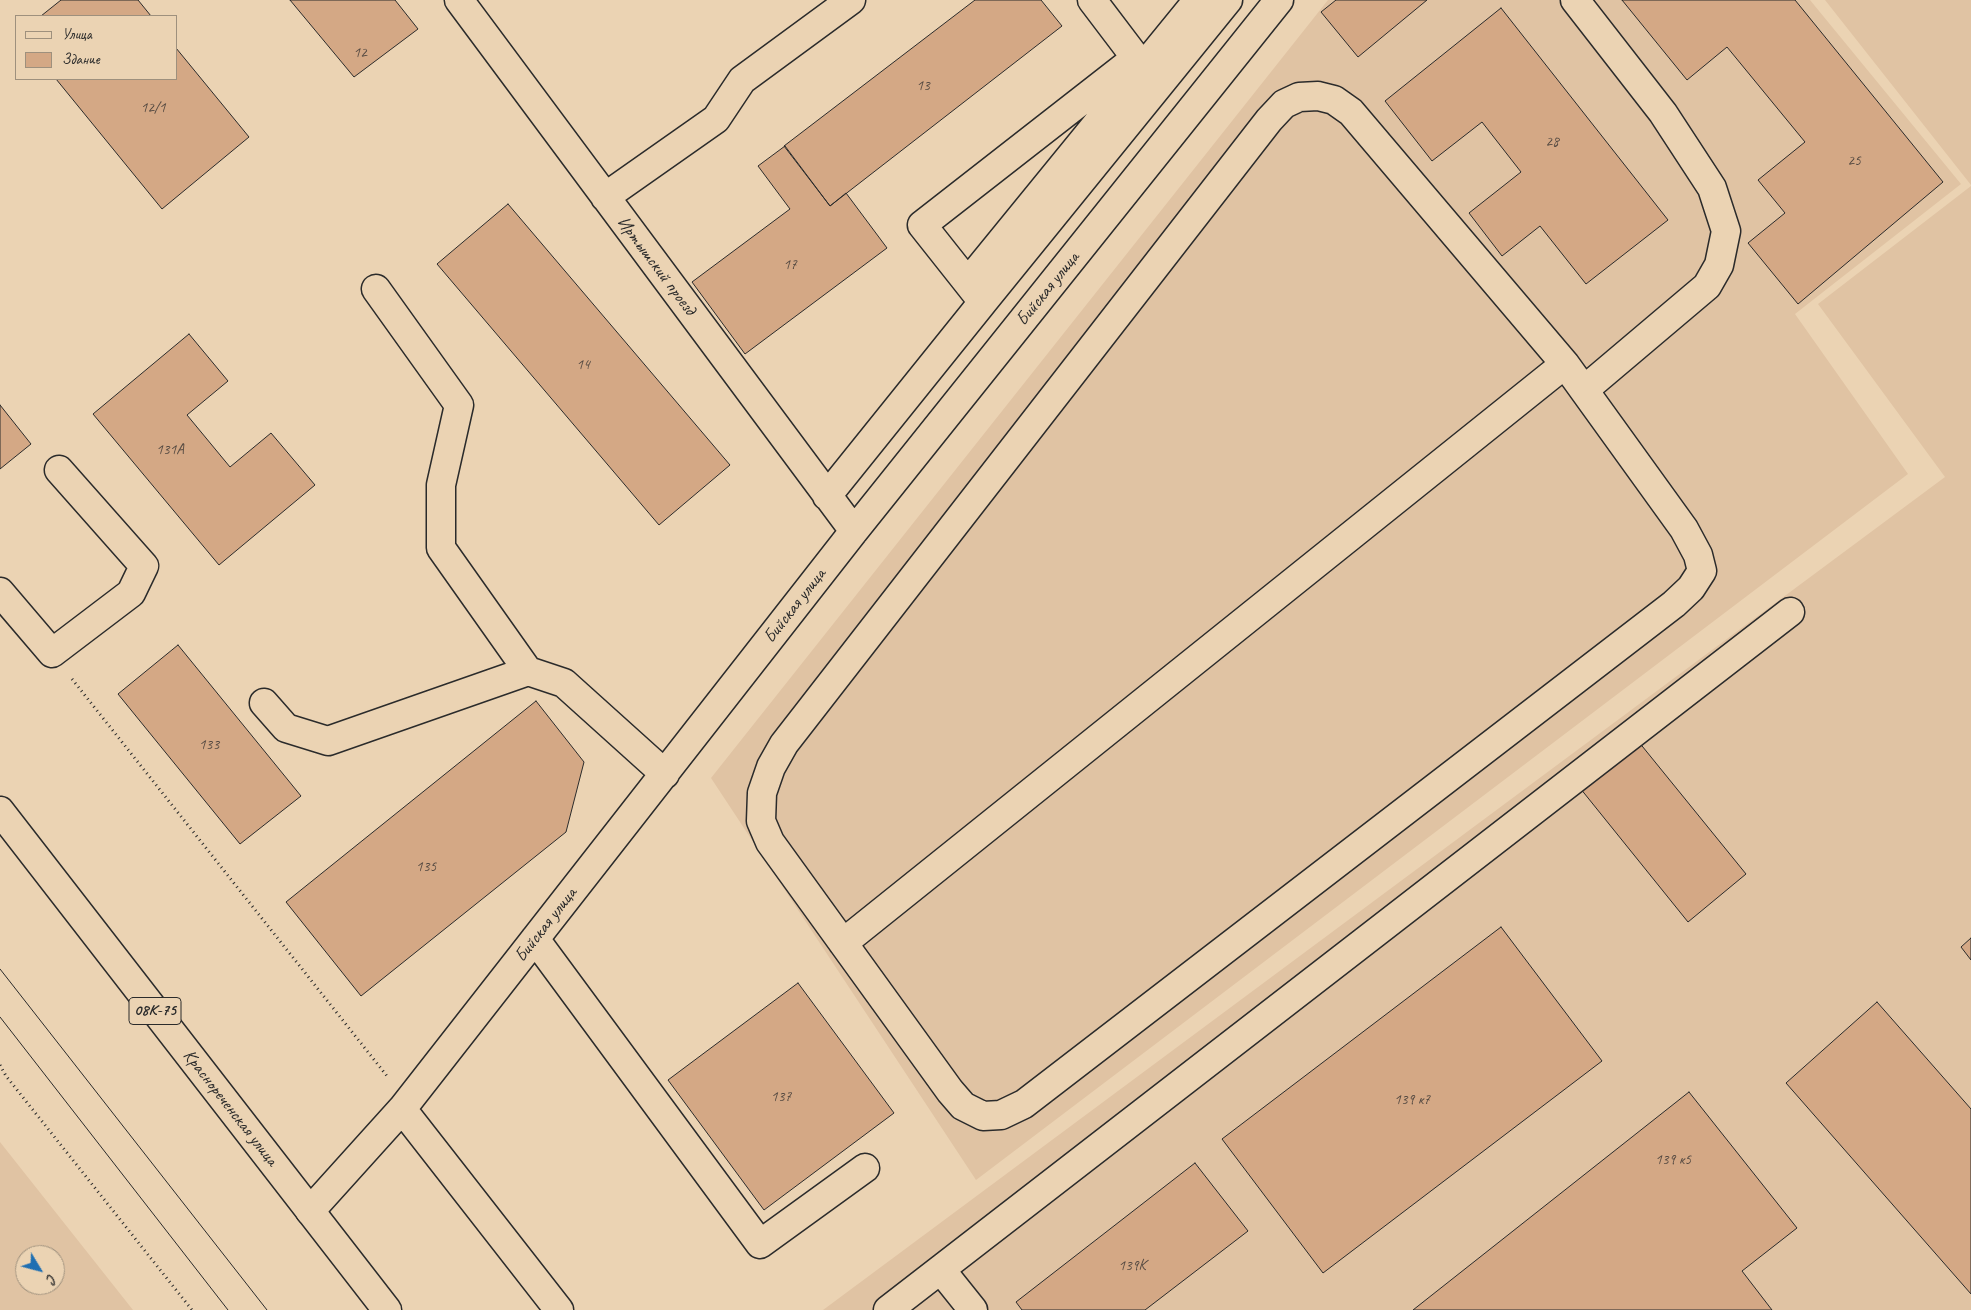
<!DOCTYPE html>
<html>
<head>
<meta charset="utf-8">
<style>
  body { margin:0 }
  #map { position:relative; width:1971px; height:1310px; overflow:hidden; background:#ebd3b3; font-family:Caveat,sans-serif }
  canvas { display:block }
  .legend { position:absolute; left:15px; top:15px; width:162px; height:65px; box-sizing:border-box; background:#ebd3b3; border:1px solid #9e907d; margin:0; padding:6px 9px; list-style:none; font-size:15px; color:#2b2b2b }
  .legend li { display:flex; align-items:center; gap:10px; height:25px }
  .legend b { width:25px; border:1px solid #9e907d }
  .north { position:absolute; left:15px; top:1245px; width:50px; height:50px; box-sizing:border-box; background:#ebd3b3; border:1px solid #9e907d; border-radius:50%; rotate:127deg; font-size:14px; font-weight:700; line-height:20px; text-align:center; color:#2b2b2b }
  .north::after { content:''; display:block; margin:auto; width:18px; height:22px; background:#1f6fb2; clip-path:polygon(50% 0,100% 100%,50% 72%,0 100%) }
</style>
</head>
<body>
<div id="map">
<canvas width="1971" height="1310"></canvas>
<ul class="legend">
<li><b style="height:6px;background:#ebd3b3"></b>Улица</li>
<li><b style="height:14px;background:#d4a885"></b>Здание</li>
</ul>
<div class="north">С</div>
</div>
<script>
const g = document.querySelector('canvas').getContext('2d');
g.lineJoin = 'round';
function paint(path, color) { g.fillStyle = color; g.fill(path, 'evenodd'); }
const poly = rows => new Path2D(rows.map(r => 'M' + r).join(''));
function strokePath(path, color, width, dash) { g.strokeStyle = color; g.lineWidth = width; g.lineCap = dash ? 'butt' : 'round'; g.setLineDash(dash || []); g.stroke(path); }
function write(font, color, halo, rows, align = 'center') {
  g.font = font + ' Caveat,sans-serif'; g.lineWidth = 4; g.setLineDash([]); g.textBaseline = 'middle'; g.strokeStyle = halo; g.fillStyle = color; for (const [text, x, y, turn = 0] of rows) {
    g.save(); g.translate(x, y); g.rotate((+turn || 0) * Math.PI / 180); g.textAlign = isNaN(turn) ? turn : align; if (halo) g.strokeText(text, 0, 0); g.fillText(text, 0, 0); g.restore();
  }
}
paint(poly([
  [1328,0,1810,0,1961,184,1795,314,1908,474,976,1180,711,778],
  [1825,0,1971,0,1971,185],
  [1971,186,1971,1310,823,1310,1945,477,1818,304],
  [0,1142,133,1310,0,1310],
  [25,1255,55,1255,55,1285,25,1285]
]), '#e0c3a3');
const building = poly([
  [61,0,138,0,151,16,41,16,61,0],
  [290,0,395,0,418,29,354,77,290,0],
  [975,0,1041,0,1062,26,830,206,784,146,975,0],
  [1336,0,1427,0,1358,57,1321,12,1336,0],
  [1622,0,1795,0,1943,182,1798,304,1748,243,1785,213,1758,180,1805,142,1727,47,1687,80,1622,0],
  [1501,8,1668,220,1586,284,1540,226,1502,256,1469,213,1521,172,1482,122,1432,161,1385,101,1501,8],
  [176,48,249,137,162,209,56,79,176,79,176,48],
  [785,146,830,206,846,193,887,248,745,354,692,282,790,209,758,166,785,146],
  [508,204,730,465,659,525,437,264,508,204],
  [189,334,228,381,187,415,230,467,271,433,315,485,219,565,93,414,189,334],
  [0,405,31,444,0,469,0,405],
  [178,645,301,796,240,844,118,694,178,645],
  [536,701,584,762,566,832,361,996,286,902,536,701],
  [1638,741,1746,874,1688,922,1580,788,1638,741],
  [1501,927,1602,1061,1323,1273,1222,1139,1501,927],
  [1971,938,1971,960,1961,947,1971,938],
  [798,983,894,1113,764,1210,668,1080,798,983],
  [1877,1002,1971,1109,1971,1294,1786,1083,1877,1002],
  [1689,1092,1797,1228,1742,1271,1772,1310,1413,1310,1689,1092],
  [1195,1163,1248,1231,1145,1310,1022,1310,1016,1302,1195,1163]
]);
paint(building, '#d4a885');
strokePath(building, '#2b2b2b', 1);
const minor = poly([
  [459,0,854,531],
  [1575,0,1663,113,1712,188,1726,231,1719,265,1707,286,1584,390],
  [1318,96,1334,100,1351,112,1565,364,1684,529,1698,555,1702,571,1691,588,1674,604,1024,1104,1001,1115,983,1116,963,1106,950,1091,770,842,761,821,762,793,771,767,784,744,1269,120,1284,104,1299,97,1318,96],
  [605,197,716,119,742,80,851,0],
  [968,282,1198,0],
  [376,289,459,405,441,485,441,548,528,671],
  [983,302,1228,0],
  [827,496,983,302,922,225,1136,58,1092,0],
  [0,592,52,653,131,593,144,566,59,470],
  [264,703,286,728,328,741,528,671,564,683,665,774],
  [535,939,760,1244,865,1168],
  [843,943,1565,364],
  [402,1109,559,1310],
  [310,1211,402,1109,854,531,1279,0],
  [941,1270,973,1310],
  [888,1310,1790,612]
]);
const major = poly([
  [0,811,387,1310]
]);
strokePath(minor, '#2b2b2b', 31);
strokePath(major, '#2b2b2b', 31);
strokePath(poly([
  [72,679,387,1076],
  [0,1065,6,1076,192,1310]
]), '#2b2b2b', 3, [1, 4]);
strokePath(minor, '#ebd3b3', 28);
strokePath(major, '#ebd3b3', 28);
strokePath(poly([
  [0,969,267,1310],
  [0,1017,228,1310]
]), '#2b2b2b', 1);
write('15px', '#554a42', null, [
  ["12",360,53],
  ["13",923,86],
  ["12/1",153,108],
  ["28",1552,142],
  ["25",1854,161],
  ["17",790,265],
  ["14",583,365],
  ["131А",170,450],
  ["133",209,745],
  ["135",426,867],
  ["137",781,1097],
  ["139 к7",1412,1100],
  ["139 к5",1673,1160],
  ["139К",1132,1266]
]);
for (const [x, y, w] of [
  [155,1011,52]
]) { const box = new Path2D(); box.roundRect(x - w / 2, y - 13.5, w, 27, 4); g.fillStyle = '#ebd3b3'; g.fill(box); strokePath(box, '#2b2b2b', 1); }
write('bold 16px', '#2b2b2b', null, [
  ["08К-75",155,1011]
]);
write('18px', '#2b2b2b', '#ebd3b3', [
  ["Иртышский проезд",656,266,53],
  ["Бийская улица",1048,289,-51],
  ["Бийская улица",795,606,-52],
  ["Бийская улица",546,925,-52],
  ["Краснореченская улица",230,1108,52]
]);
</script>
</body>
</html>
